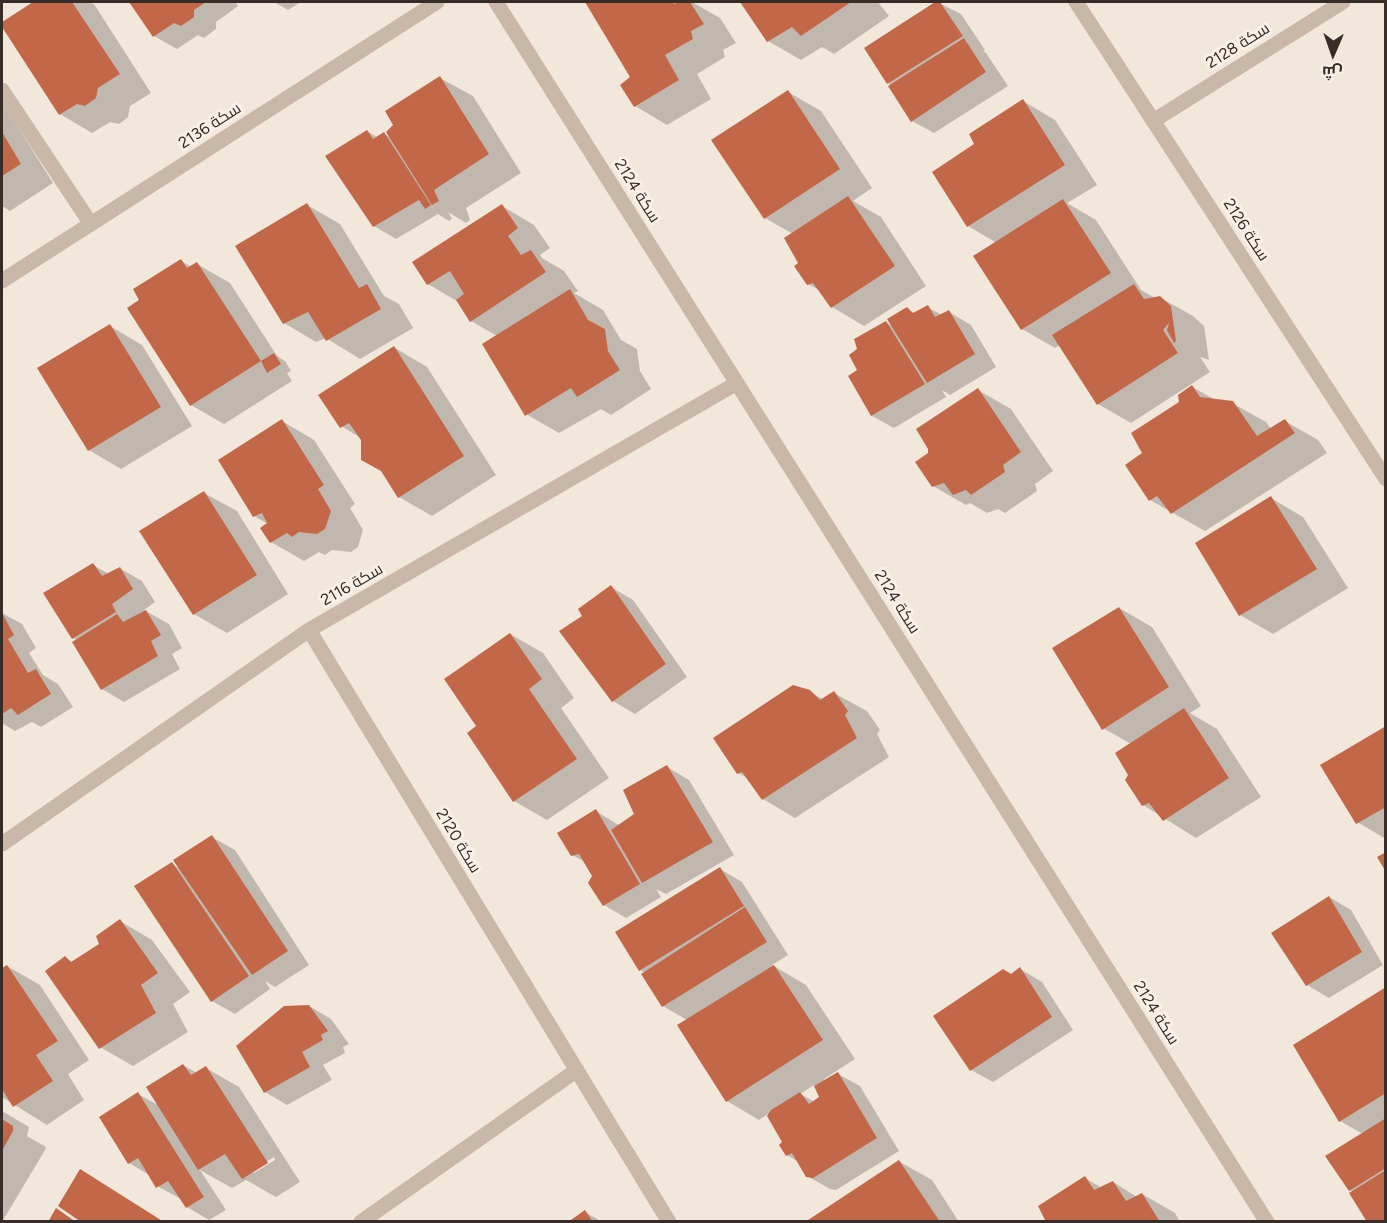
<!DOCTYPE html>
<html>
<head>
<meta charset="utf-8">
<style>
  body { margin:0 }
  #map { position:relative; width:1387px; height:1223px; overflow:hidden; background:#f1e7db; font-family:Figtree,Cairo,sans-serif }
  canvas { display:block }
  .frame { position:absolute; inset:0; border:3px solid #362c28; pointer-events:none }
  .north { position:absolute; left:1303px; top:24px; width:60px; height:60px; -webkit-text-stroke:4px #f9f1e8; paint-order:stroke; rotate:182deg; font-size:16px; font-weight:700; line-height:24px; text-align:center; color:#362c28 }
  .north::after { content:''; display:block; margin:auto; width:21px; height:27px; background:#362c28; clip-path:polygon(50% 0,100% 100%,50% 72%,0 100%) }
</style>
</head>
<body>
<div id="map">
<canvas width="1387" height="1223"></canvas>
<div class="frame"></div>
<div class="north">ش</div>
</div>
<script>
const g = document.querySelector('canvas').getContext('2d');
g.lineJoin = 'round';
function paint(path, color) { g.fillStyle = color; g.fill(path, 'evenodd'); }
const poly = rows => new Path2D(rows.map(r => 'M' + r).join(''));
function strokePath(path, color, width, dash) { g.strokeStyle = color; g.lineWidth = width; g.lineCap = dash ? 'butt' : 'round'; g.setLineDash(dash || []); g.stroke(path); }
function write(font, color, halo, rows, align = 'center') {
  g.font = font + ' Figtree,Cairo,sans-serif'; g.lineWidth = 6; g.setLineDash([]); g.textBaseline = 'middle'; g.strokeStyle = halo; g.fillStyle = color; for (const [text, x, y, turn = 0] of rows) {
    g.save(); g.translate(x, y); g.rotate((+turn || 0) * Math.PI / 180); g.textAlign = isNaN(turn) ? turn : align; if (halo) g.strokeText(text, 0, 0); g.fillText(text, 0, 0); g.restore();
  }
}
paint(poly([
  [36,2,88,2,94,4,151,93,130,106,128,117,119,124,110,122,92,133,60,114,2,24],
  [131,2,235,2,238,6,216,22,216,29,204,38,198,35,177,49,154,36],
  [274,2,301,2,288,10],
  [587,2,692,2,720,18,736,43,723,50,725,57,697,74,711,99,667,125,635,106,632,77],
  [741,2,878,2,889,16,834,54,822,47,801,60,768,41],
  [937,2,961,14,985,50,983,51,986,53,1008,86,934,133,912,121,892,86,888,83,866,48],
  [440,78,473,96,521,173,466,208,470,220,466,223,448,212,452,219,449,221,438,214,396,239,374,226,367,131,378,138,384,134,392,138],
  [788,92,821,111,872,188,853,201,881,217,926,286,864,326,832,307,821,291,808,284,800,264,793,234,765,218],
  [1023,101,1055,120,1097,185,1067,203,1096,220,1141,290,1155,298,1159,297,1193,316,1204,326,1209,360,1200,357,1210,372,1131,423,1098,404,1060,345,1055,348,1022,329,976,257,997,243,968,226,934,172,976,144],
  [2,102,53,183,10,211,2,206],
  [307,205,340,224,384,296,399,304,413,328,360,359,326,338,316,342,284,323],
  [502,206,534,225,550,248,540,255,542,258,564,271,578,291,574,293,603,310,621,340,637,349,640,371,651,389,611,415,601,409,559,433,526,414,497,336,471,321,460,303,428,284],
  [181,261,192,267,197,264,230,283,277,356,285,361,291,371,287,373,292,381,224,424,191,405,141,300],
  [927,307,942,315,949,312,971,325,996,367,950,395,942,390,946,397,894,428,872,416,850,377,859,371,886,322,894,327,907,309,915,314],
  [110,326,142,345,192,426,121,469,89,450],
  [395,348,427,367,496,475,432,516,399,497,361,438,341,426],
  [1192,387,1216,400,1232,403,1266,422,1271,429,1285,421,1318,440,1327,453,1205,531,1150,500,1144,454],
  [978,390,1011,409,1053,471,1035,484,1037,491,1005,513,998,509,987,513,970,503,966,505,933,486],
  [282,421,314,440,355,504,350,508,363,530,358,547,351,552,332,550,325,555,319,552,304,561,271,542,268,524,254,516],
  [204,493,237,511,288,594,227,633,194,614],
  [1271,498,1303,517,1348,588,1273,634,1240,615],
  [93,565,109,574,119,568,142,581,155,602,144,610,169,624,182,648,172,654,180,669,124,702,102,689,77,640,73,638],
  [611,587,633,600,687,677,635,714,613,701,584,616],
  [1119,608,1152,627,1201,706,1190,713,1217,729,1261,797,1196,838,1143,805,1130,775,1131,744,1103,728],
  [2,613,22,624,36,648,29,653,43,675,58,684,73,707,41,727,32,722,15,731,2,723],
  [510,634,543,653,574,698,561,708,609,778,547,820,514,801,469,733,478,726],
  [809,691,824,700,834,693,867,711,880,730,877,734,889,757,795,818,763,799,748,778,738,773],
  [1386,728,1386,839,1357,822],
  [667,767,689,780,734,855,666,894,656,889,661,897,626,918,604,905,594,876,585,862,572,855,596,811,620,826,636,815],
  [212,837,235,850,309,965,275,987,265,981,270,989,235,1014,212,1001,172,864,182,870],
  [720,869,742,882,788,955,772,965,806,985,855,1059,824,1079,825,1081,838,1074,860,1086,899,1151,836,1190,830,1189,807,1176,799,1162,787,1155,784,1143,768,1114,759,1120,727,1101,687,1020,663,1006,645,973,640,970,617,933],
  [814,1085,821,1098,815,1102,800,1094],
  [1329,897,1351,910,1383,965,1329,998,1307,985],
  [120,921,152,940,190,992,173,1004,188,1032,133,1066,100,1047,65,958,74,963,101,944],
  [7,966,40,985,89,1060,68,1074,84,1100,47,1125,2,1097,2,970],
  [1020,969,1042,982,1073,1030,993,1082,971,1070,1012,976],
  [1386,989,1386,1222,1350,1190,1363,1134,1340,1121],
  [309,1006,331,1019,349,1044,343,1047,345,1053,323,1065,332,1080,287,1105,265,1092],
  [183,1065,197,1073,206,1068,239,1087,300,1182,276,1197,246,1180,232,1188,200,1170,226,1210,209,1220,187,1207,181,1199,157,1186,151,1176,129,1163,138,1094,160,1106],
  [274,1157,275,1160,254,1173,252,1171],
  [2,1111,29,1127,27,1136,46,1147,45,1150,2,1222],
  [900,1162,932,1180,959,1222,809,1222],
  [1085,1178,1102,1188,1113,1182,1137,1197,1142,1194,1175,1213,1180,1222,1048,1222],
  [585,1212,602,1222,571,1222]
]), '#0003');
paint(poly([
  [33,2,72,2,120,74,98,88,96,98,85,106,77,104,59,115,2,27,2,22],
  [129,2,206,2,194,10,194,17,181,26,174,23,153,37],
  [585,2,672,2,674,4,679,2,690,2,704,24,691,31,693,39,665,55,679,80,634,107,620,85,630,77],
  [740,2,851,2,801,36,792,27,767,42],
  [935,2,940,2,963,36,887,84,864,48],
  [964,38,986,72,911,122,888,86],
  [440,76,489,154,434,190,439,201,432,205,386,132,393,125,385,111],
  [788,90,840,169,764,219,711,140],
  [1023,99,1065,165,967,227,932,172,974,144,969,134],
  [367,130,373,139,384,132,431,205,425,209,419,200,373,227,325,156],
  [2,132,21,164,2,176],
  [848,196,895,266,831,308,813,283,807,285,794,266,798,263,784,238],
  [1063,199,1111,273,1021,330,973,256],
  [307,203,359,288,367,284,381,309,326,341,308,312,283,324,235,246],
  [502,204,518,228,508,236,521,255,531,250,546,272,470,322,456,300,464,294,450,271,427,285,412,262],
  [181,259,187,268,197,262,261,361,190,406,127,308,139,300,133,289],
  [1134,284,1144,299,1160,296,1171,306,1176,341,1174,343,1167,330,1169,323,1163,330,1178,353,1097,405,1052,335],
  [570,289,588,320,605,329,608,351,620,370,577,397,571,388,525,416,482,344],
  [928,305,935,317,949,310,975,354,927,383,887,319,907,307,913,313],
  [886,321,925,384,871,416,848,376,857,370,849,355,857,349,854,339],
  [110,324,161,407,88,451,37,368],
  [394,346,464,456,398,498,381,471,361,460,361,440,349,423,340,428,318,395],
  [274,353,281,364,267,373,261,361],
  [1192,385,1200,397,1233,401,1257,436,1285,419,1295,433,1171,514,1157,496,1149,501,1125,465,1142,453,1131,433,1179,402,1178,395],
  [978,388,1021,452,1003,465,1005,472,971,495,966,490,953,495,944,483,932,487,915,462,928,453,928,449,916,429],
  [282,419,324,485,318,489,331,511,325,529,317,534,299,532,292,537,287,533,270,543,260,528,267,523,262,513,253,517,218,460],
  [204,491,257,575,193,615,139,531],
  [1271,496,1317,569,1239,616,1195,543],
  [93,563,102,576,120,567,133,589,112,604,116,612,72,639,43,593],
  [611,585,666,664,612,702,559,631,582,616,578,609],
  [1119,607,1169,687,1102,730,1052,648],
  [146,610,161,635,151,641,158,656,101,690,72,642,117,614,123,622],
  [2,613,14,635,8,639,28,673,36,669,51,694,18,715,11,708,2,714],
  [510,633,542,679,529,689,577,759,513,802,467,733,476,726,444,679],
  [793,685,810,690,820,700,834,691,848,711,845,715,857,738,762,800,742,772,737,774,713,738],
  [1184,708,1229,778,1163,821,1149,803,1142,806,1125,780,1128,775,1115,753],
  [1386,726,1386,807,1356,824,1320,765],
  [667,765,713,842,642,883,611,830,634,814,623,790],
  [596,809,640,884,603,906,588,883,592,876,579,854,571,856,557,833],
  [212,835,288,951,252,975,173,860],
  [1386,852,1386,872,1377,857],
  [172,862,249,976,211,1002,134,886],
  [720,867,744,906,639,971,615,932],
  [1329,896,1362,952,1306,986,1271,933],
  [745,907,767,942,662,1007,641,974],
  [120,919,158,973,141,985,156,1013,99,1049,45,971,65,956,71,962,99,944,96,936],
  [7,965,58,1041,36,1055,53,1081,13,1107,2,1089,2,968],
  [774,965,823,1040,726,1102,677,1025],
  [1020,967,1052,1017,970,1071,933,1016,1003,969,1011,974],
  [1386,987,1386,1093,1339,1122,1293,1045],
  [309,1005,328,1031,321,1035,323,1040,302,1052,310,1067,264,1093,236,1046,284,1006],
  [183,1064,191,1075,206,1066,268,1163,242,1179,225,1154,198,1170,146,1087],
  [838,1072,877,1138,813,1178,806,1177,792,1153,786,1156,779,1145,782,1142,767,1116,771,1110,800,1092,809,1104,819,1097,814,1086],
  [138,1092,204,1197,186,1208,168,1181,156,1188,138,1158,128,1164,99,1117],
  [1386,1118,1386,1168,1349,1191,1325,1156],
  [2,1119,13,1126,13,1131,2,1151],
  [899,1160,940,1222,805,1222],
  [80,1169,164,1222,81,1222,58,1206],
  [1386,1170,1386,1222,1367,1222,1349,1193],
  [1085,1176,1094,1190,1113,1181,1126,1201,1142,1193,1160,1222,1046,1222,1038,1206],
  [56,1208,76,1222,48,1222],
  [585,1210,593,1222,568,1222]
]), '#c26848');
strokePath(poly([
  [496,2,1267,1222],
  [1076,2,1386,479],
  [2,90,91,224],
  [1153,121,1343,2],
  [2,281,437,2],
  [309,630,669,1222],
  [2,844,309,630,737,383],
  [361,1222,577,1070]
]), '#c9b7a8', 15);
write('16px', '#362c28', '#f9f1e8', [
  ["سكة 2128",1238,46,-32],
  ["سكة 2136",210,126,-33],
  ["سكة 2124",637,191,58],
  ["سكة 2126",1246,230,57],
  ["سكة 2116",352,585,-30],
  ["سكة 2124",897,602,58],
  ["سكة 2120",458,841,59],
  ["سكة 2124",1156,1013,58]
]);
</script>
</body>
</html>
